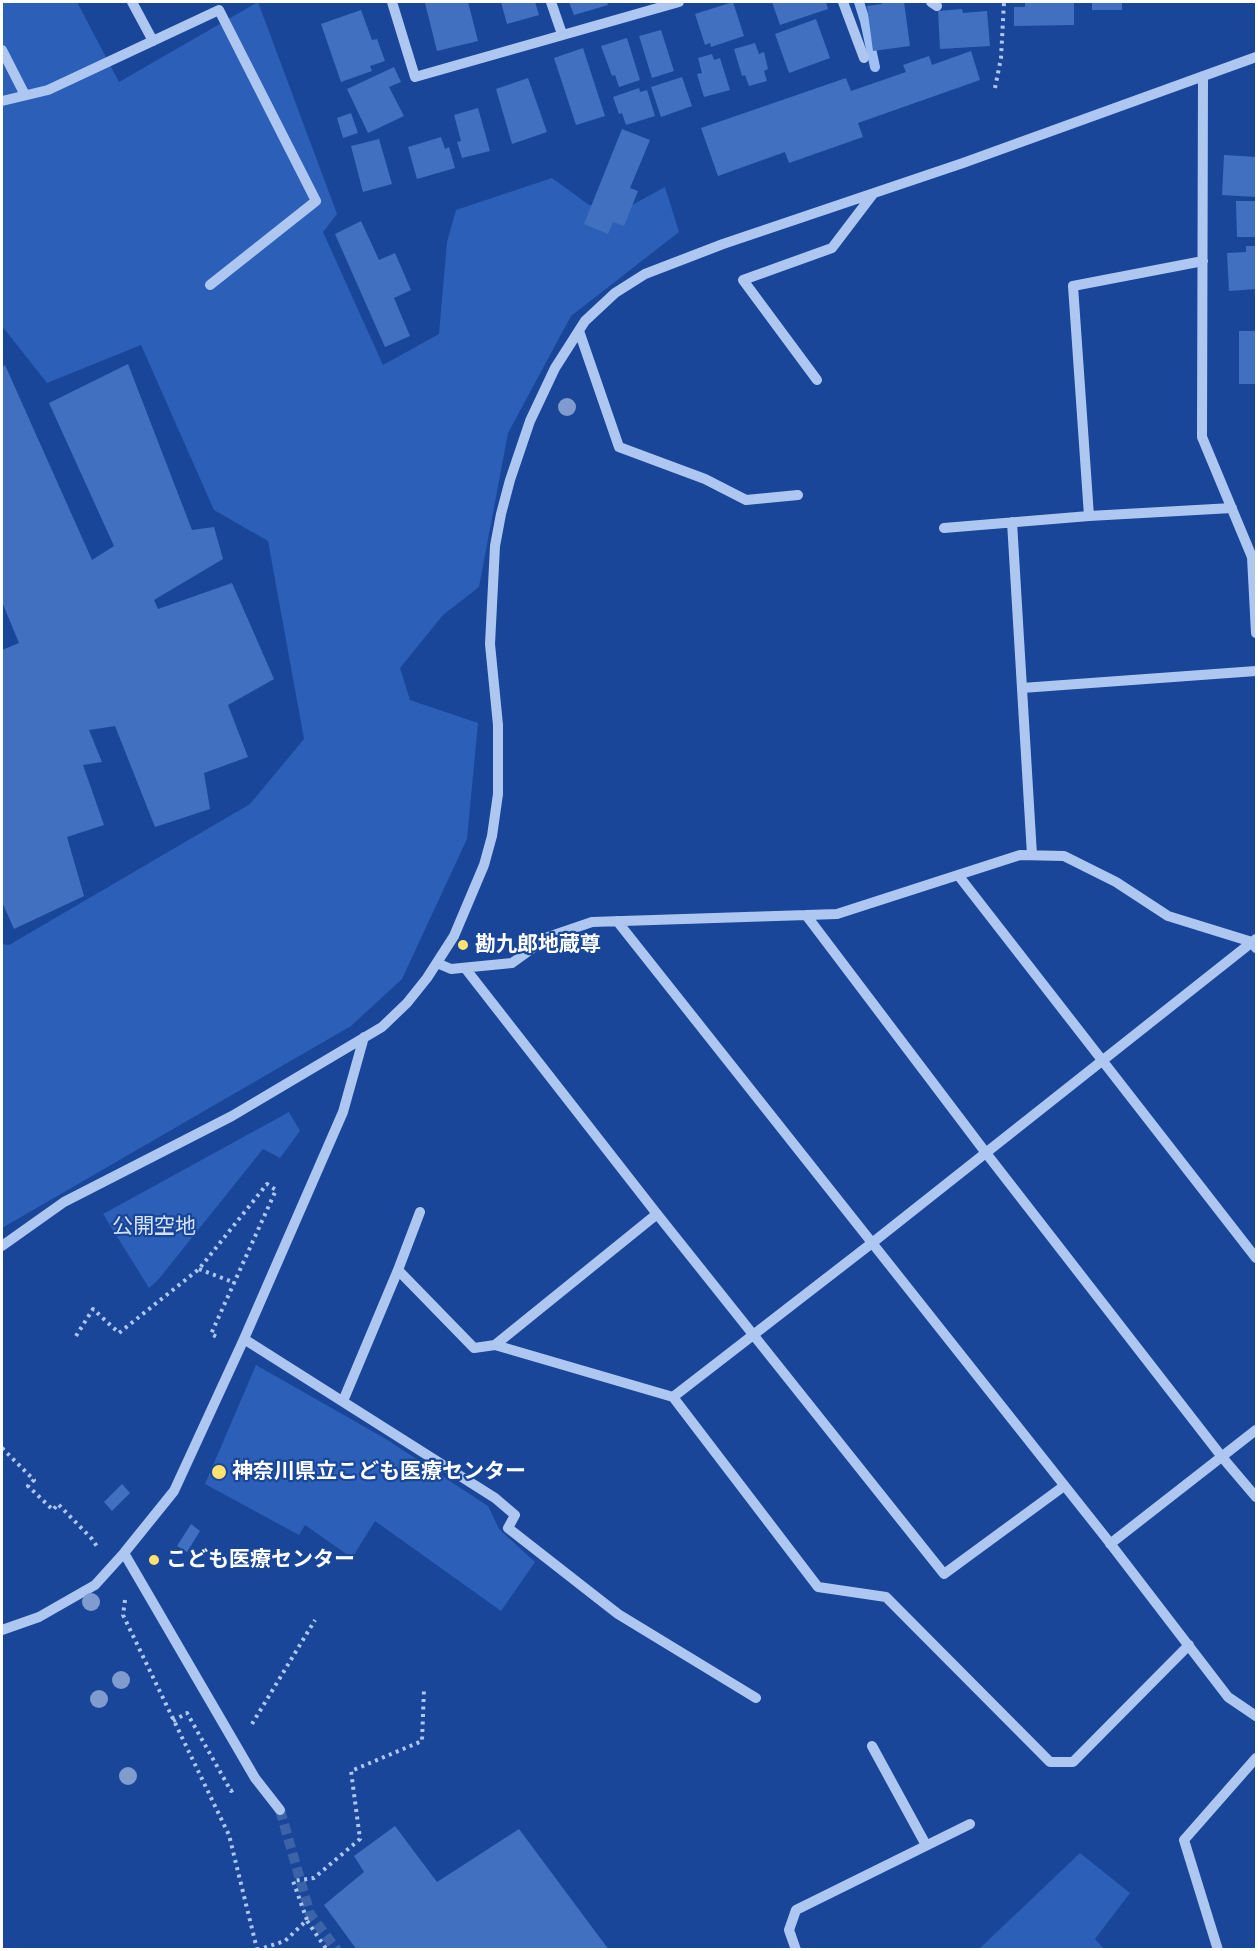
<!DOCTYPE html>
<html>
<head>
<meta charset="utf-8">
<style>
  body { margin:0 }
  #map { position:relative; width:1258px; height:1951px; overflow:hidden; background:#194699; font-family:Mulish,sans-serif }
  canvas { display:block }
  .frame { position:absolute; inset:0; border:3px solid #fff; pointer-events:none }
</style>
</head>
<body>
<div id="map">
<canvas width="1258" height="1951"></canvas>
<div class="frame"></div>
</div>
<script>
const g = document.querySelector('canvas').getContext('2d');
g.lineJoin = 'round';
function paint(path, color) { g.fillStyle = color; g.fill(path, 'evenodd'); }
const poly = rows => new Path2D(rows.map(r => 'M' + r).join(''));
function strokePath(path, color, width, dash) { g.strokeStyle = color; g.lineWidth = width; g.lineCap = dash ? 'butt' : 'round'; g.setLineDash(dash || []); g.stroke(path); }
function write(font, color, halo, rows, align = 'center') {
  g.font = font + ' Mulish,"Noto Sans JP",sans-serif'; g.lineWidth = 4.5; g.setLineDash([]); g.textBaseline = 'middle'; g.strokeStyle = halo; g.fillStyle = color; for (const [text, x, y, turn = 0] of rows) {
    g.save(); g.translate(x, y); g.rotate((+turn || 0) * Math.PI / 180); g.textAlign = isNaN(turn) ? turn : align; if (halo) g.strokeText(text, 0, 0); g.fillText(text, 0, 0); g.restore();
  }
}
paint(poly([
  [2,2,77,2,119,82,258,2,337,214,323,232,383,365,439,334,447,242,456,210,552,178,589,205,632,205,665,187,679,232,571,316,508,433,479,587,443,615,400,668,410,700,478,723,467,839,402,979,351,1026,2,1228,2,944,9,945,250,804,304,739,268,541,214,510,141,345,47,383,2,326],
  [289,1112,300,1131,280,1158,263,1149,158,1280,149,1288,103,1214],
  [256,1365,386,1439,488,1506,499,1529,535,1562,501,1611,375,1521,352,1558,305,1525,299,1535,205,1484],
  [1080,1853,1130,1893,1095,1939,1104,1949,979,1949]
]), '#2c5fb7');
strokePath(poly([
  [859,2,865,21,875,67]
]), '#a0c0f3', 10);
paint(poly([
  [432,2,468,2,478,41,437,51,425,3],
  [501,2,535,2,539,15,507,24],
  [569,2,607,2,608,5,574,15],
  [733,2,744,36,711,47,710,43,705,45,695,14],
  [772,2,826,2,828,9,780,25],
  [882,2,904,2,910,46,873,51,867,6,882,4],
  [1025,2,1074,2,1074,25,1014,26,1014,7,1025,7],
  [1092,2,1122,2,1122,10,1092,10],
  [962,9,963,13,987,11,990,46,940,49,938,11],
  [361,10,372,40,377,39,385,61,370,66,372,71,341,82,321,24],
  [816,19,830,58,789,73,775,34],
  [661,30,674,71,652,78,639,36],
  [627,38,640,80,619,87,615,75,612,76,601,46],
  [755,43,759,54,764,52,768,69,764,71,767,81,749,86,745,75,742,76,734,49],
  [583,48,605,116,576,125,554,58],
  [971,51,980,80,858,123,863,137,789,163,785,152,718,176,701,128,846,78,851,91,906,72,903,65,929,56,932,65],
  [712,54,714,60,720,58,730,90,704,97,697,74,702,73,698,58],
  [394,67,401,82,389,87,404,116,368,133,347,89],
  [682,77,692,106,661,117,651,87],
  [528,78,547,132,512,144,496,89],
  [639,88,640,92,647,90,655,116,626,125,622,113,619,114,613,97],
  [478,108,490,151,462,158,457,142,461,141,454,115],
  [351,113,358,133,343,138,337,118],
  [622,129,650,140,630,188,638,191,624,226,613,222,608,234,584,224],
  [441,137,445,149,449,147,455,168,417,179,408,147],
  [379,139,392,184,363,192,351,146],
  [1224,155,1256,157,1256,197,1222,195],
  [1236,201,1256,201,1256,237,1237,237],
  [361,221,379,260,395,253,411,290,394,298,410,336,385,347,335,234],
  [1246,246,1256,246,1256,289,1229,291,1227,253,1246,252],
  [1239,331,1256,331,1256,384,1239,384],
  [128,364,192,530,214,527,223,559,154,600,158,609,232,583,274,679,228,705,248,757,204,773,210,809,155,827,115,726,89,730,102,762,83,765,104,825,67,837,84,896,14,929,2,902,2,650,19,643,2,602,2,367,5,365,92,560,114,546,49,403],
  [122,1484,130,1493,112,1511,104,1502],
  [191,1524,200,1531,187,1552,177,1546],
  [395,1826,437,1882,519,1829,609,1950,357,1950,324,1905,364,1872,354,1856]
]), '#4170c0');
strokePath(poly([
  [280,1810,310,1914,337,1950]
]), '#3c62a8', 10, [10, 5]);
strokePath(poly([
  [995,88,1001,58,1004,2],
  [199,1269,235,1283],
  [76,1336,93,1309,119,1333,199,1269,267,1184,276,1190,211,1334,219,1338],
  [2,1448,34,1480,28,1486,53,1510,58,1504,92,1539,98,1548],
  [125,1600,123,1615,229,1835,257,1949],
  [173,1721,187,1713,231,1791,235,1789],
  [252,1724,315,1620],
  [307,1921,327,1950],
  [257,1950,285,1941,307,1920,293,1881,314,1878,360,1839,351,1771,422,1741,424,1689]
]), '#aec7f1', 4, [3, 4.5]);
strokePath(poly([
  [132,2,153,41],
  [392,2,415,77,679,2],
  [551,2,562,34],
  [843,2,864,58],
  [931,2,937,6],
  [2,50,25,95],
  [1203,76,1202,437,1252,557,1256,633],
  [2,101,48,90,219,10,316,201,210,285],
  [579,331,619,447,705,479,746,500,798,495],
  [817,380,743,280,832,248,873,194],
  [1089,516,1073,286,1203,261],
  [1012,522,1032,855],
  [944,528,1089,516,1232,508],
  [1022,688,1256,671],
  [958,875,1256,1258],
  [806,915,986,1153,1222,1457,1256,1497],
  [617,921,1106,1538,1228,1697,1256,1716],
  [437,963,451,969,512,963,548,937,592,922,837,914,1020,855,1064,856,1116,882,1168,916,1252,942,1256,948],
  [465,968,657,1214,944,1574,1064,1486],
  [2,1246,64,1202,232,1116,382,1027,407,1003,427,978,454,936,484,865,492,836,498,794,498,725,490,644,495,546,501,514,510,480,530,421,555,368,585,321,615,293,645,274,723,244,963,163,1256,57],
  [398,1270,474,1348,495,1345,673,1397,818,1587,886,1597,1050,1762,1073,1762,1189,1645],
  [244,1339,495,1498,515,1515,508,1528,618,1614,756,1698],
  [495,1345,657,1214],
  [673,1397,872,1243,1256,939],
  [343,1401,398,1270,420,1212],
  [1110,1544,1256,1430],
  [124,1553,255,1778,280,1810],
  [2,1630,39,1617,95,1585,124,1553,174,1491,244,1339,343,1112,364,1037],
  [872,1746,926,1845],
  [796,1950,789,1930,796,1910,970,1824],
  [1218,1950,1184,1840,1256,1758]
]), '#aec7f1', 10);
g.fillStyle = '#809ccf';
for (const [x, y] of [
  [567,407],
  [91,1602],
  [121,1680],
  [99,1699],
  [128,1776]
]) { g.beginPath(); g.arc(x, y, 9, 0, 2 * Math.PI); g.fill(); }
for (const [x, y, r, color] of [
  [463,945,6,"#ffe16e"],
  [219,1472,8,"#ffe16e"],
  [154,1560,6,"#ffe16e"]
]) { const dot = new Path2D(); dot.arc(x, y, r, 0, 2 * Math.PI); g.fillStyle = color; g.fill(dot); strokePath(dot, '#194699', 2); }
write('bold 21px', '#fff', '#194699', [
  ["勘九郎地蔵尊",475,945],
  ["神奈川県立こども医療センター",232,1472],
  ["こども医療センター",166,1560]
], 'left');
write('21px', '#d5e3fc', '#194699', [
  ["公開空地",154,1227]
]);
</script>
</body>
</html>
